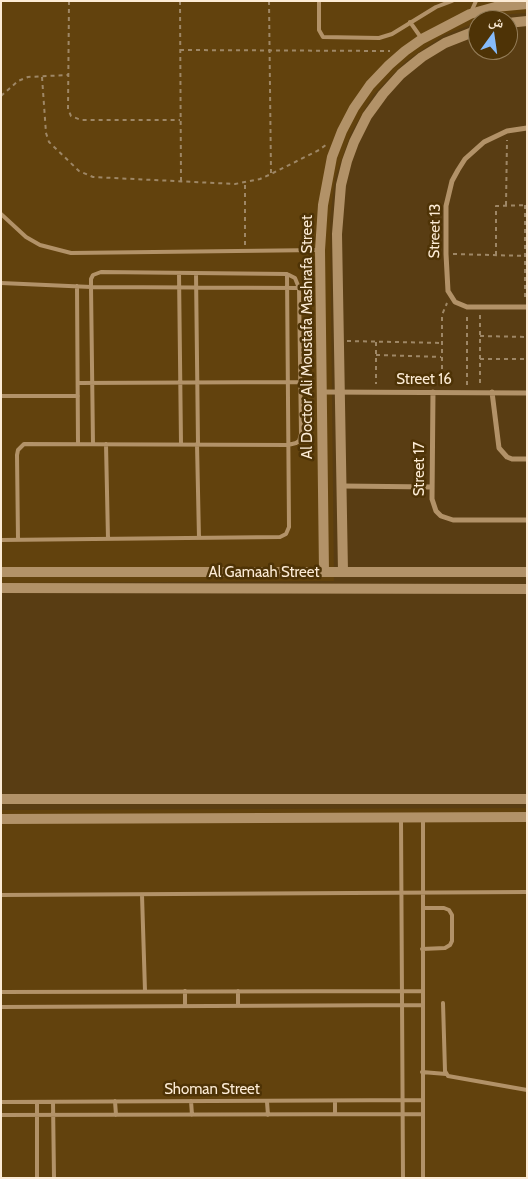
<!DOCTYPE html>
<html>
<head>
<meta charset="utf-8">
<style>
  body { margin:0 }
  #map { position:relative; width:528px; height:1179px; overflow:hidden; background:#593d13; font-family:Cabin,"Noto Naskh Arabic",sans-serif }
  canvas { display:block }
  .frame { position:absolute; inset:0; border:2px solid #fcebd5; pointer-events:none }
  .north { position:absolute; left:468px; top:10px; width:50px; height:50px; box-sizing:border-box; background:#4e3306; border:1px solid #947d59; border-radius:50%; rotate:14deg; font-size:14px; font-weight:700; line-height:20px; text-align:center; color:#fcebd5 }
  .north::after { content:''; display:block; margin:auto; width:18px; height:22px; background:#86bbfb; clip-path:polygon(50% 0,100% 100%,50% 72%,0 100%) }
</style>
</head>
<body>
<div id="map">
<canvas width="528" height="1179"></canvas>
<div class="frame"></div>
<div class="north">ش</div>
</div>
<script>
const g = document.querySelector('canvas').getContext('2d');
g.lineJoin = 'round';
function paint(path, color) { g.fillStyle = color; g.fill(path, 'evenodd'); }
const poly = rows => new Path2D(rows.map(r => 'M' + r).join(''));
function strokePath(path, color, width, dash) { g.strokeStyle = color; g.lineWidth = width; g.lineCap = dash ? 'butt' : 'round'; g.setLineDash(dash || []); g.stroke(path); }
function write(font, color, halo, rows, align = 'center') {
  g.font = font + ' Cabin,sans-serif'; g.lineWidth = 5; g.setLineDash([]); g.textBaseline = 'middle'; g.strokeStyle = halo; g.fillStyle = color; for (const [text, x, y, turn = 0] of rows) {
    g.save(); g.translate(x, y); g.rotate((+turn || 0) * Math.PI / 180); g.textAlign = isNaN(turn) ? turn : align; if (halo) g.strokeText(text, 0, 0); g.fillText(text, 0, 0); g.restore();
  }
}
paint(poly([
  [1,1,527,1,527,13,496,15,484,20,478,20,478,22,444,35,406,61,373,95,351,133,335,178,330,218,334,581,1,583],
  [527,808,527,1178,1,1178,1,810]
]), '#62420d');
strokePath(poly([
  [69,1,68,109,71,116,81,120,180,120],
  [180,1,181,181],
  [269,1,271,174],
  [180,50,390,51],
  [42,77,46,133,49,142,79,171,93,177,235,184,260,179,271,174,319,150,327,144],
  [1,96,18,81,28,77,68,75],
  [506,205,507,140],
  [525,205,525,300],
  [245,245,245,183],
  [453,254,527,256],
  [496,255,496,206,527,205],
  [480,315,480,385],
  [480,336,527,337],
  [347,341,442,343],
  [376,342,376,384],
  [376,355,441,357],
  [480,359,527,359],
  [442,385,442,315,447,303],
  [467,385,467,315]
]), '#9e8766', 2, [4, 4]);
strokePath(poly([
  [319,1,319,30,323,37,379,38,392,34,436,7,452,1],
  [472,10,476,1],
  [410,22,422,39],
  [1,214,26,237,40,245,71,253,320,250],
  [179,273,181,444],
  [196,273,198,444],
  [1,283,91,287,299,288],
  [77,286,78,444],
  [78,383,300,382],
  [1,396,78,396],
  [106,444,108,539],
  [197,444,199,538],
  [18,539,17,455,18,450,24,444,288,445,296,443,299,441,301,434,299,288,295,278,287,274,101,272,93,275,91,279,91,287,93,444],
  [1,540,280,537,286,534,289,527,287,274],
  [423,818,423,1178],
  [401,820,403,1178],
  [1,895,527,892],
  [142,895,145,991],
  [422,949,445,948,450,945,452,941,452,915,449,910,444,908,423,908],
  [1,992,422,991],
  [443,1003,445,1071,448,1076,527,1090],
  [185,1006,185,991],
  [238,1006,238,991],
  [1,1007,422,1005],
  [422,1072,446,1074],
  [115,1101,116,1115],
  [191,1101,192,1115],
  [335,1101,335,1114],
  [1,1102,422,1100],
  [37,1102,37,1178],
  [53,1102,54,1178],
  [267,1102,268,1115],
  [1,1115,422,1114]
]), '#b29268', 4);
strokePath(poly([
  [527,128,507,131,484,142,465,159,458,170,452,181,446,206,446,254,448,291,455,302,467,307,527,307],
  [322,392,527,393],
  [433,392,432,499,436,511,441,516,453,520,527,520],
  [492,392,499,448,507,457,512,459,527,459],
  [342,486,432,487]
]), '#b29268', 5);
strokePath(poly([
  [508,23,527,21],
  [1,572,527,572],
  [324,572,320,250,323,205,332,157,342,131,354,108,370,85,389,65,405,51,422,39,470,14,495,7,527,4],
  [343,572,337,234,341,185,347,161,354,142,367,116,383,94,401,74,422,57,445,43,478,30],
  [1,588,527,589],
  [1,799,527,799],
  [1,819,527,817]
]), '#b29268', 10);
write('15px', '#fcebd5', '#4e3306', [
  ["Street 13",435,231,-89],
  ["Al Doctor Ali Moustafa Mashrafa Street",308,337,-90],
  ["Street 16",424,380],
  ["Street 17",420,469,-90],
  ["Al Gamaah Street",264,573],
  ["Shoman Street",212,1090]
]);
</script>
</body>
</html>
